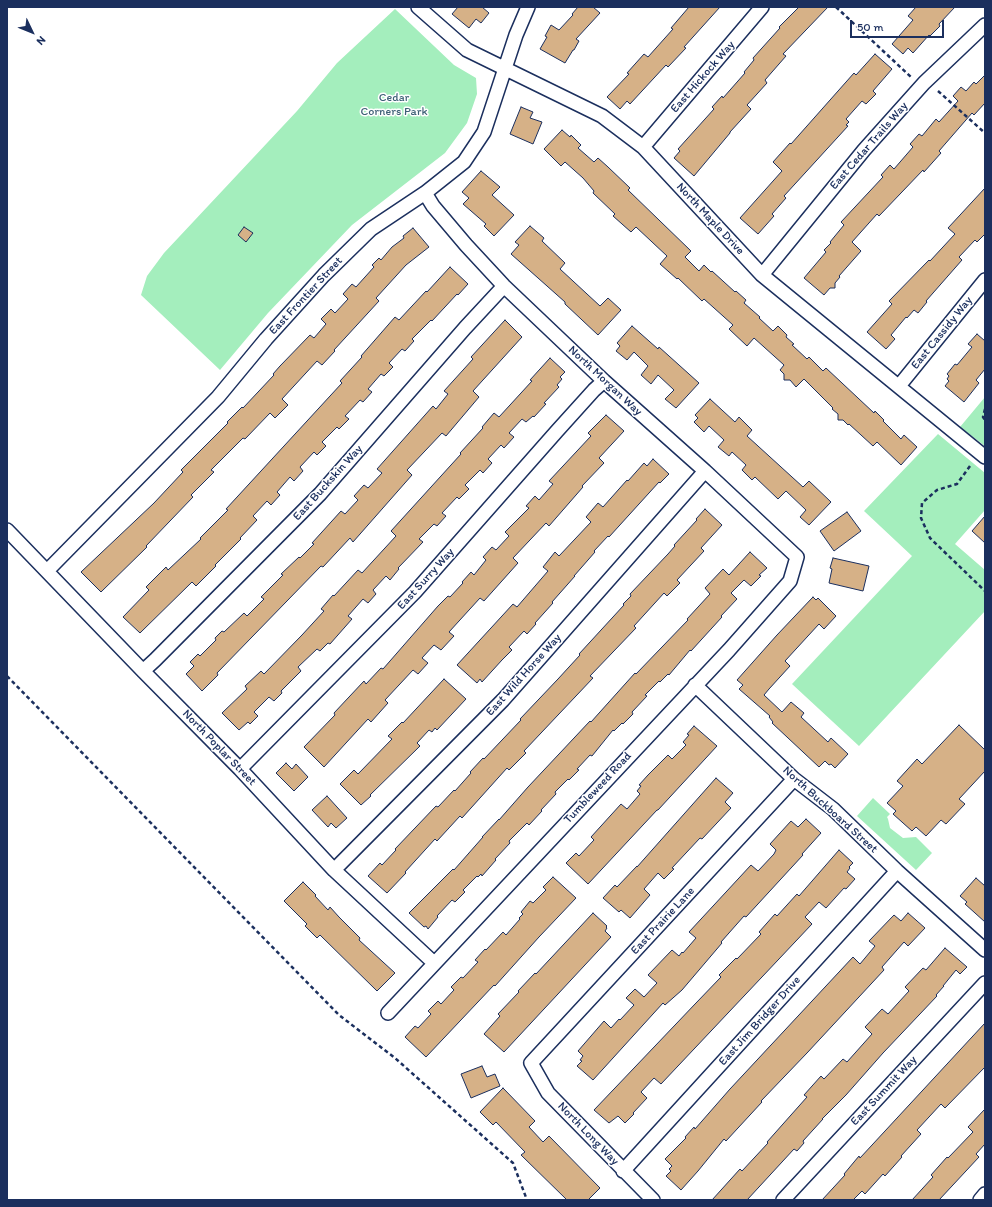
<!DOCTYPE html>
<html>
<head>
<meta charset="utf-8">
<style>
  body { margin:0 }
  #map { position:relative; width:992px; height:1207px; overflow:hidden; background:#fff; font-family:Itim,sans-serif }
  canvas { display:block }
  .frame { position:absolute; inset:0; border:8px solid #1b2f5e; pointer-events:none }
  .north { position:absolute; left:12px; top:12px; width:40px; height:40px; -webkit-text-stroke:3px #fff; paint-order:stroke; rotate:133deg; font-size:11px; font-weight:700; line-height:16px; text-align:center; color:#1b2f5e }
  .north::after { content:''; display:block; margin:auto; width:14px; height:18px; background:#1b2f5e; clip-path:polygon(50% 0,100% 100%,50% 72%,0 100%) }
  .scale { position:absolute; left:850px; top:20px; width:94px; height:18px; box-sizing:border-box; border:2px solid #1b2f5e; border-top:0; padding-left:5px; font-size:12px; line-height:14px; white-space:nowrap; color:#1b2f5e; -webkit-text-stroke:3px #fff; paint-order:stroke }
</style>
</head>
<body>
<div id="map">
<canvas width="992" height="1207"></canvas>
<div class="frame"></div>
<div class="north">N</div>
<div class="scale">50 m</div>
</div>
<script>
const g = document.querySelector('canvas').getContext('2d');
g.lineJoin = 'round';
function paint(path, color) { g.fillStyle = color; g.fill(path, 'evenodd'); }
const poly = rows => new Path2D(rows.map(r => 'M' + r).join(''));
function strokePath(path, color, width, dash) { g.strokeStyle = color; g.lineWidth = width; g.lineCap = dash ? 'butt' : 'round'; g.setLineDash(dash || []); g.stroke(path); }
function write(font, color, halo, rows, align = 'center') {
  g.font = font + ' Itim,sans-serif'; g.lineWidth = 3; g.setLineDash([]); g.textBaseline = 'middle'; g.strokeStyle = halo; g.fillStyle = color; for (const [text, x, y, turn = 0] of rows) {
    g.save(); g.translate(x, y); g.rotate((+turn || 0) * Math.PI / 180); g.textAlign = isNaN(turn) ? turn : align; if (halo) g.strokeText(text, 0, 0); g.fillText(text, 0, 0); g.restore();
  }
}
paint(poly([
  [395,9,454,65,476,78,477,94,467,123,445,153,352,225,268,313,220,370,141,295,147,276,164,253,297,111,337,63],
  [985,397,985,446,960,427],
  [938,434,985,473,985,510,955,544,985,570,985,611,859,746,792,684,912,556,864,511],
  [873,798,890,814,887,817,888,819,890,828,903,838,916,837,932,853,916,870,857,816]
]), '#a4eebd');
const building = poly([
  [458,7,482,7,489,13,481,23,476,19,469,28,452,14,458,7],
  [578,7,593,7,600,13,576,39,579,41,574,50,573,50,565,63,540,49,547,37,545,36,551,25,559,30,573,15,572,14,578,7],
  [689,7,720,7,684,47,686,48,668,67,666,65,630,104,627,101,620,109,607,97,629,74,627,73,644,54,648,57,673,29,671,28,689,7],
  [799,7,828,7,783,54,786,56,765,80,767,83,747,105,751,109,730,132,730,133,694,176,674,158,680,151,678,149,714,109,712,107,722,96,723,98,745,73,744,72,754,60,753,58,780,28,779,27,799,7],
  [916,7,955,7,939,24,940,26,930,36,929,35,913,53,908,48,903,54,892,44,913,20,908,16,916,7],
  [875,54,892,69,873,91,876,94,866,104,862,101,846,119,849,122,846,125,848,126,784,196,786,198,772,214,774,216,758,234,740,218,782,171,773,162,790,143,791,144,854,73,856,75,875,54],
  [985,75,985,103,974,115,972,113,939,151,941,153,924,172,923,170,879,216,877,214,852,242,861,251,839,276,840,277,835,283,835,288,830,288,824,295,804,278,826,252,824,250,831,243,830,242,844,225,841,222,883,177,881,175,890,165,894,169,913,147,910,144,919,134,922,136,936,119,939,122,958,101,953,96,961,87,966,91,974,82,976,84,985,75],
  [521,107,533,112,530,118,542,122,533,144,510,134,521,107],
  [562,130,570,137,571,135,581,145,578,148,594,162,598,158,608,167,630,188,628,190,691,251,685,257,699,271,704,265,711,272,712,271,735,292,736,291,746,300,744,303,760,317,759,318,773,331,778,326,787,335,786,337,794,344,792,345,807,359,809,357,823,371,826,368,874,413,875,411,884,420,883,421,901,439,904,435,917,447,901,465,877,442,873,446,849,424,848,425,843,420,838,420,838,414,832,409,833,408,804,379,796,387,790,380,784,380,784,374,780,370,784,365,754,338,747,346,729,329,733,325,704,299,702,301,678,278,677,279,660,264,667,256,636,227,631,232,613,216,615,214,593,193,594,191,583,178,565,162,561,166,544,149,562,130],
  [481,171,500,187,492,195,514,215,494,236,484,226,486,224,463,204,469,198,462,192,481,171],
  [985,188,985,234,977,242,975,240,959,257,962,260,926,301,927,302,918,313,914,310,907,318,906,317,891,335,895,339,886,349,867,332,892,304,889,301,929,260,930,261,955,234,948,228,985,188],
  [530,226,544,238,542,241,565,263,560,269,600,306,608,298,621,310,598,335,565,304,565,302,511,254,519,245,515,242,530,226],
  [244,227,253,233,246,242,238,235,244,227],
  [413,228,429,247,406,265,376,298,379,301,334,350,335,351,322,365,317,361,282,399,288,405,275,418,270,413,245,439,243,438,211,470,214,472,191,495,193,497,146,546,147,547,101,592,81,572,154,503,183,472,181,470,228,423,227,422,242,407,243,408,274,375,273,374,280,366,310,335,314,338,326,324,321,319,331,309,335,313,348,299,343,294,352,284,356,287,374,267,372,265,379,258,381,260,392,247,404,238,403,236,413,228],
  [450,267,468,284,458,295,457,294,432,321,431,320,412,339,414,341,405,351,402,349,389,363,393,367,384,376,381,374,368,389,372,392,363,402,360,400,345,416,349,419,339,429,337,427,322,442,326,446,317,455,314,452,300,467,303,471,294,481,290,477,277,492,280,495,271,505,267,501,253,516,257,520,240,538,241,539,215,565,216,566,196,586,192,582,140,633,123,617,149,590,146,587,166,567,168,570,201,539,200,538,228,510,226,509,342,383,340,381,362,357,361,356,395,317,399,320,426,291,427,292,450,267],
  [505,320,522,337,473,391,479,397,446,436,442,433,407,470,412,475,353,542,350,538,323,567,321,566,217,673,218,675,202,691,186,674,194,666,190,662,198,654,200,656,216,640,215,638,222,631,224,632,244,613,247,616,264,599,261,597,283,575,281,574,299,557,300,558,314,544,312,543,341,511,345,514,358,500,354,496,364,485,368,488,382,473,377,469,433,406,436,409,448,394,444,391,473,359,471,357,505,320],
  [632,326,658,349,659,347,699,383,676,408,665,399,674,390,658,375,651,384,641,375,648,366,634,352,627,360,616,351,620,346,617,343,632,326],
  [977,334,985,341,985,369,976,380,979,383,964,402,945,386,949,381,947,379,949,376,947,374,955,364,957,365,972,347,968,344,977,334],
  [550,358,565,372,560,377,562,379,557,385,559,387,544,403,546,404,534,417,533,416,526,422,522,419,509,433,514,437,504,448,501,445,488,459,492,463,483,473,480,470,465,485,469,489,459,499,457,497,442,513,446,516,437,526,434,524,419,539,423,542,398,568,399,569,390,580,386,576,373,590,376,594,368,603,363,599,348,616,352,619,330,644,328,643,320,651,317,649,298,667,301,671,281,691,282,693,274,701,269,697,254,712,258,716,250,724,248,722,239,730,222,713,247,689,245,686,261,671,264,674,302,635,324,611,321,609,333,595,334,596,358,570,362,573,396,536,391,531,461,454,460,453,483,428,482,427,494,413,499,417,532,381,530,380,550,358],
  [710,399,735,422,739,417,752,430,747,436,803,487,809,481,831,502,809,525,800,517,806,510,786,491,778,499,755,477,752,480,742,470,746,465,732,452,729,456,718,447,724,440,709,426,704,432,694,422,698,418,695,415,710,399],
  [606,415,624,431,599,458,604,463,582,486,583,487,549,526,546,523,513,558,518,563,484,601,480,598,449,632,454,636,441,650,434,645,422,658,428,663,418,674,413,670,385,700,388,703,371,722,368,719,324,767,304,747,335,715,334,713,364,681,366,684,381,668,383,669,438,606,448,596,450,597,463,583,462,582,471,572,474,575,486,560,483,557,492,547,496,550,509,536,505,532,529,508,526,506,535,496,539,500,553,484,549,481,591,436,588,433,606,415],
  [653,459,669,474,660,483,659,482,609,537,608,536,594,551,595,552,574,576,575,576,552,602,553,603,535,623,536,624,527,634,524,631,509,647,512,650,502,660,482,682,480,679,477,683,457,665,513,604,517,607,548,571,543,567,555,552,559,556,591,522,586,517,598,503,603,507,627,480,628,481,644,463,647,466,653,459],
  [705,509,722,525,701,548,704,551,677,580,680,583,667,596,664,593,634,626,636,628,590,676,593,678,524,751,526,753,509,770,507,768,462,818,460,816,437,841,435,839,405,872,406,873,387,893,368,876,380,863,382,865,396,850,395,849,436,806,438,807,454,790,455,791,471,773,470,772,483,758,484,759,521,720,520,719,558,679,580,655,579,654,624,605,623,604,631,596,630,594,668,554,675,546,674,545,697,520,696,519,705,509],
  [847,512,861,531,834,551,820,531,847,512],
  [985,516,985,543,972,531,985,516],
  [750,552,767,568,759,575,761,576,751,586,744,580,731,593,737,599,721,616,722,617,691,651,690,650,669,675,668,674,660,682,659,681,645,695,647,696,632,712,633,714,623,724,622,723,614,731,613,730,592,756,590,755,577,769,579,770,569,780,568,779,555,792,556,794,541,810,542,811,529,825,527,823,509,841,510,843,495,859,496,860,482,876,481,874,478,877,477,876,463,890,465,892,455,902,452,900,437,916,438,917,428,929,426,926,424,927,409,913,453,869,454,870,483,837,482,837,499,819,499,820,528,787,590,721,591,722,635,673,636,674,688,620,687,619,710,594,705,588,723,569,729,575,750,552],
  [833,558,869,566,863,591,829,583,832,569,830,568,833,558],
  [813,597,816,600,818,598,836,616,824,629,819,624,785,661,790,666,769,689,764,695,782,712,791,702,804,713,801,717,828,742,831,738,848,754,835,768,831,764,829,765,825,761,819,767,772,723,773,722,769,717,770,716,739,689,743,685,737,680,777,635,813,597],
  [444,679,466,699,437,730,435,728,432,732,429,730,417,743,420,746,370,795,371,796,361,805,340,784,354,770,358,774,392,739,388,736,402,722,403,723,444,679],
  [959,725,985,750,985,771,959,799,965,804,946,824,941,820,926,836,916,827,912,831,893,814,896,811,887,803,903,786,897,781,917,759,922,764,959,725],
  [694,726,717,746,658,810,657,810,588,884,566,863,576,853,579,856,594,840,591,837,621,804,627,809,640,794,637,791,641,786,639,785,648,775,668,755,672,759,686,745,683,742,689,735,687,734,694,726],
  [286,763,292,769,296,764,308,777,294,791,276,773,286,763],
  [716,778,733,793,725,802,731,808,702,839,700,838,672,868,674,869,664,879,658,873,644,889,650,895,630,918,621,910,619,912,603,898,615,885,617,887,637,866,637,867,716,778],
  [327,796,347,818,336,828,331,823,328,827,312,810,327,796],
  [806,819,821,833,802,854,803,855,746,917,744,916,721,942,722,943,682,990,665,1005,663,1003,593,1080,577,1066,582,1061,580,1060,583,1056,578,1051,604,1021,611,1028,619,1019,620,1020,634,1005,626,998,635,989,644,997,657,983,648,975,672,950,679,956,682,952,683,953,696,938,689,932,751,865,758,871,774,854,776,850,770,844,791,821,798,827,806,819],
  [839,850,853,863,849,867,850,868,847,872,855,879,846,889,844,888,826,908,819,902,805,917,812,924,661,1084,654,1078,641,1092,647,1098,633,1113,634,1114,625,1123,618,1116,609,1123,594,1110,696,1003,721,977,719,975,736,958,737,959,761,934,759,932,775,914,777,916,797,894,799,896,839,850],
  [553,877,576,898,539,937,495,986,494,985,426,1057,405,1037,415,1026,418,1028,431,1014,428,1011,438,1001,441,1004,454,990,451,987,461,977,463,978,478,962,475,960,485,949,486,950,503,932,506,935,520,919,519,918,523,914,521,912,530,901,533,903,546,890,543,887,553,877],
  [976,878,985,886,985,922,965,904,967,902,960,896,976,878],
  [303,882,316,895,315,896,328,910,330,907,339,917,360,938,359,940,395,973,377,991,320,935,317,938,305,926,307,924,284,901,303,882],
  [593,913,607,926,606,927,607,928,605,931,611,937,504,1052,484,1034,500,1016,498,1014,519,992,518,991,535,973,536,974,593,913],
  [908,913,925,928,908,946,904,942,882,967,884,970,807,1053,761,1101,762,1102,726,1141,724,1139,698,1171,681,1190,666,1176,671,1171,669,1169,672,1166,665,1159,686,1138,685,1137,694,1127,695,1129,730,1089,853,957,860,964,875,946,869,941,894,915,901,921,908,913],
  [945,948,967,967,960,974,956,970,943,986,944,986,936,995,937,996,883,1053,846,1095,822,1119,823,1119,803,1141,804,1143,797,1151,794,1149,747,1200,712,1200,740,1169,742,1171,768,1143,767,1142,807,1097,804,1095,821,1076,824,1079,843,1059,847,1062,872,1034,865,1027,882,1009,888,1014,909,991,905,987,923,968,926,970,945,948],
  [985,1023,985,1067,945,1108,941,1104,917,1130,921,1134,901,1156,902,1157,885,1176,883,1174,865,1194,862,1191,853,1200,822,1200,845,1175,844,1174,859,1156,860,1158,985,1023],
  [482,1066,487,1077,495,1074,500,1086,471,1098,461,1074,482,1066],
  [503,1088,535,1121,529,1127,543,1142,549,1136,600,1188,588,1200,567,1200,521,1155,525,1152,496,1122,493,1125,480,1112,503,1088],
  [985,1109,985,1144,976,1154,979,1157,939,1200,912,1200,933,1177,931,1175,947,1157,948,1158,973,1132,968,1127,985,1109]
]);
paint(building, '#d6b187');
strokePath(building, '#1b2f5e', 1);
const minor = poly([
  [418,7,467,50,602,116,643,147,762,275,985,457],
  [643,147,762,7],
  [762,275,864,150,924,83,985,25],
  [899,386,985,280],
  [7,530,143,671,240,769,334,870,434,963],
  [47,571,218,397,266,339,324,275,371,229,425,193,464,162,484,132,516,35,528,7],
  [143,671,155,660,320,494,465,328,504,286],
  [695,685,794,779,833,809,897,871,985,950],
  [240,769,415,592,557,431,594,390,604,381],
  [334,870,503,700,705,471],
  [388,1013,729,650,790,581,797,557,705,471,604,381,504,286,466,245,433,206,425,193],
  [623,1171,897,871],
  [653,1200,548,1093,531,1063,794,779],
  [783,1200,985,983],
  [980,1200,985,1194]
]);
strokePath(minor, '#1b2f5e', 16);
strokePath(poly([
  [836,7,911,77],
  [938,91,985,133],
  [985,409,983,417,985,420],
  [970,466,957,484,937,490,922,503,921,518,930,538,985,591],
  [7,676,339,1015,395,1058,513,1163,527,1200]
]), '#1b2f5e', 2.5, [4, 3]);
strokePath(minor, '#fff', 13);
write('12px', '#1b2f5e', '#fff', [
  ["East Hickock Way",703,77,-49],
  ["East Cedar Trails Way",869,146,-49],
  ["North Maple Drive",710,219,47],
  ["East Frontier Street",306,296,-47],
  ["East Cassidy Way",942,333,-51],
  ["North Morgan Way",605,381,43],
  ["East Buckskin Way",328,483,-48],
  ["East Surry Way",426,579,-48],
  ["East Wild Horse Way",524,675,-48],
  ["North Poplar Street",219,748,46],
  ["Tumbleweed Road",598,788,-47],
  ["North Buckboard Street",830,810,42],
  ["East Prairie Lane",663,921,-47],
  ["East Jim Bridger Drive",760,1021,-48],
  ["East Summit Way",884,1091,-47],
  ["North Long Way",588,1134,46]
]);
write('12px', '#3d5f76', '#fff', [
  ["Cedar",394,98],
  ["Corners Park",394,112]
]);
</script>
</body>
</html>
